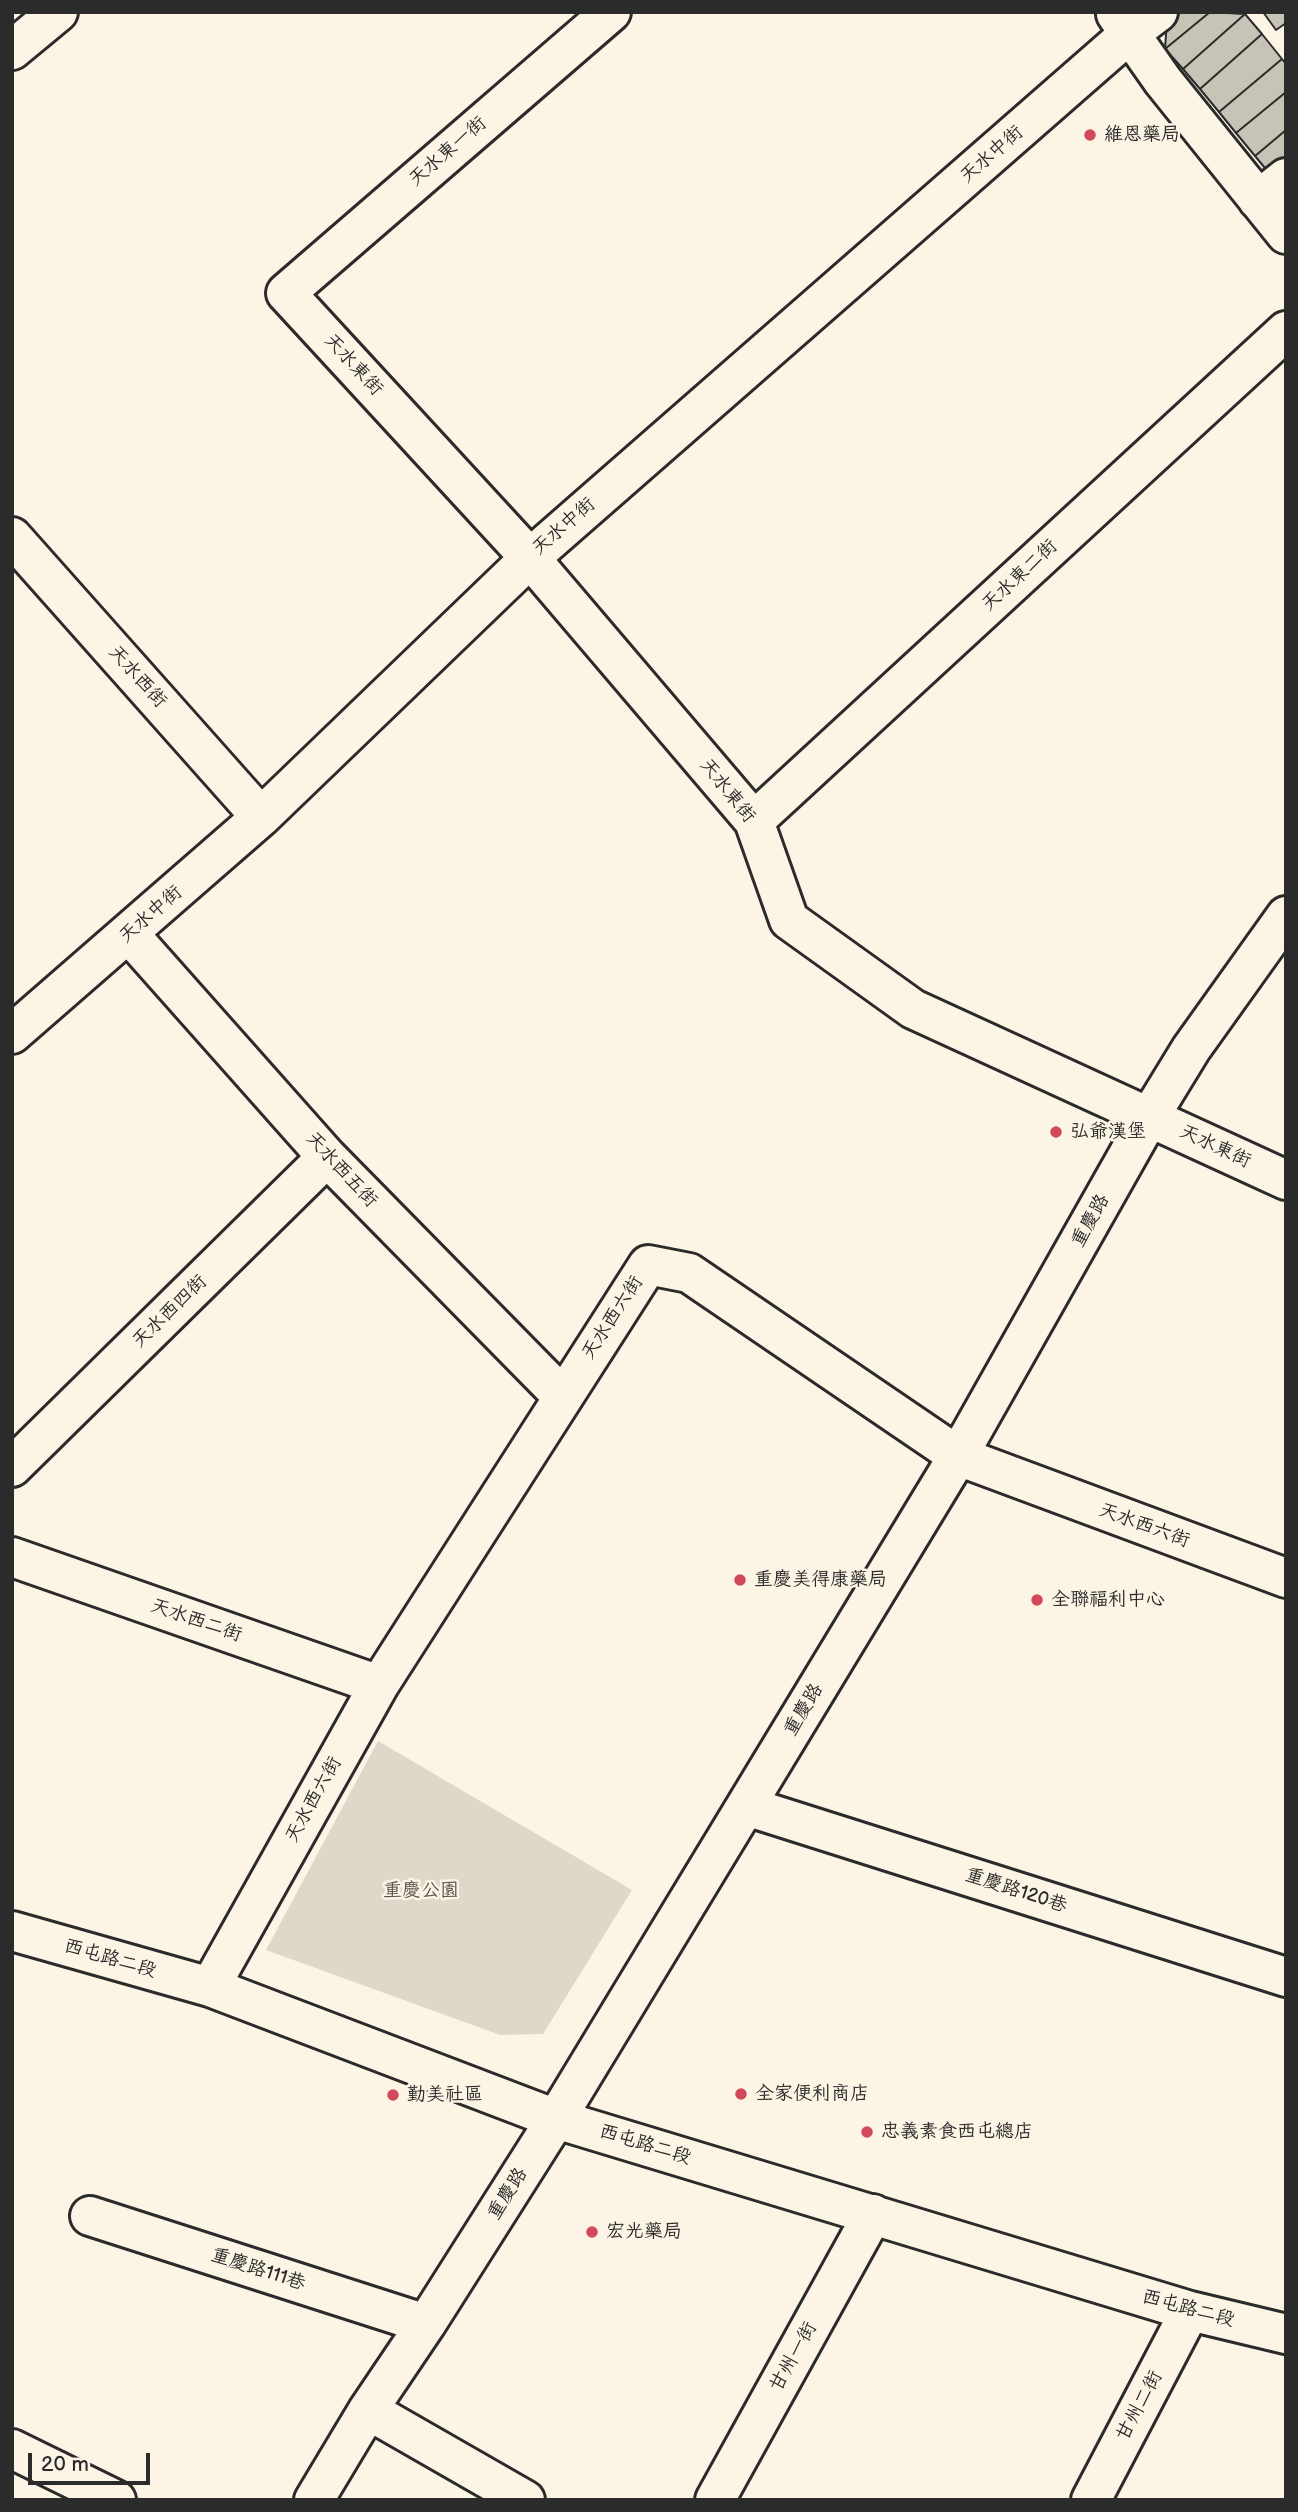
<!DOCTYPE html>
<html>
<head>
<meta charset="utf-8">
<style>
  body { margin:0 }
  #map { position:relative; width:1298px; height:2512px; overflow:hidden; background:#fcf5e5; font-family:"Balsamiq Sans",sans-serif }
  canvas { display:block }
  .frame { position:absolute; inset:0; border:14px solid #2b2b2b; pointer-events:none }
  .scale { position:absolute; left:28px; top:2453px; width:122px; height:32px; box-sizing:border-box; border:4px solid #2b2b2b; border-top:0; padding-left:9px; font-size:21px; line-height:24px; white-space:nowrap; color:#2b2b2b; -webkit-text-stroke:5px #fcf5e5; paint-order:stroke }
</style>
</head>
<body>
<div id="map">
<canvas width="1298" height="2512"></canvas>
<div class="frame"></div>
<div class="scale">20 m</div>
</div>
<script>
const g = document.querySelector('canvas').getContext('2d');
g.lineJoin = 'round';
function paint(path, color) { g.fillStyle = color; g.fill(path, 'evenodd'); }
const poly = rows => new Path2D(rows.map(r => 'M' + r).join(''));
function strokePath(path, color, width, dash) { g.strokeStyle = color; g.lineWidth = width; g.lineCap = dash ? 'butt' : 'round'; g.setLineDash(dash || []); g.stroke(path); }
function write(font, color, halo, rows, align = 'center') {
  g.font = font + ' "Balsamiq Sans","LXGW WenKai TC",sans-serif'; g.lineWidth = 5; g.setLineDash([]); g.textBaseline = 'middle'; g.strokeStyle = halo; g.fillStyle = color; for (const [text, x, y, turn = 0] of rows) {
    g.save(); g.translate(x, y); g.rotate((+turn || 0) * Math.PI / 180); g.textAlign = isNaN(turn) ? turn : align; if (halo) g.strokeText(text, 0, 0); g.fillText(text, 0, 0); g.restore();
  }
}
paint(poly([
  [378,1741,632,1890,543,2034,500,2035,266,1950]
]), '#ded8ca');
const building = poly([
  [1177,12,1210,12,1165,49,1167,20,1177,12],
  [1210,12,1245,14,1183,69,1165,49,1210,12],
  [1263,12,1286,12,1286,23,1276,30,1263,12],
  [1245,14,1262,34,1200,89,1183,69,1245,14],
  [1262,34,1282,59,1219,112,1200,89,1262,34],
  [1282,59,1286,64,1286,92,1236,133,1219,112,1282,59],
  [1286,92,1286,130,1255,156,1236,133,1286,92],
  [1286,130,1286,160,1269,173,1255,156,1286,130]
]);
paint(building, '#c8c3b7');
strokePath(building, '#2b2b2b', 2);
const minor = poly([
  [611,12,286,293,530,558,754,821,789,920,913,1009,1286,1180],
  [1116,14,1163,81,1286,234],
  [1258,200,1286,178],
  [12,537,261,817],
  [754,821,1286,331],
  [129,934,327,1157,562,1396],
  [12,1034,261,817,530,558,1129,34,1158,12],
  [12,1467,327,1157],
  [12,1557,379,1685],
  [746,1806,1286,1977],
  [12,1931,210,1987,556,2119,1190,2311,1286,2334],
  [210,1987,379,1685,648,1265,689,1273,958,1456,1286,1578],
  [90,2216,426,2324],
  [368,2410,525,2500],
  [12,2449,116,2500],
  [314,2500,368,2410,426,2324,556,2119,958,1456,1150,1116,1191,1049,1286,916],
  [715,2500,873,2214],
  [1091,2500,1190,2311]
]);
const major = poly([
  [12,50,58,12]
]);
strokePath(minor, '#2b2b2b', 44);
strokePath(major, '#2b2b2b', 44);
strokePath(minor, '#fcf5e5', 38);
strokePath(major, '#fcf5e5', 38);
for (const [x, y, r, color] of [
  [1090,135,7,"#d1495b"],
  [1056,1132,7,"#d1495b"],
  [740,1580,7,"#d1495b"],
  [1037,1600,7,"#d1495b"],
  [741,2094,7,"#d1495b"],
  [393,2095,7,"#d1495b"],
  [867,2132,7,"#d1495b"],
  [592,2232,7,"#d1495b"]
]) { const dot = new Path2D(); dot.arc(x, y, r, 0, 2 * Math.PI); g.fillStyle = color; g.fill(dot); strokePath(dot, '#fcf5e5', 2.5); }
write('19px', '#2b2b2b', '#fcf5e5', [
  ["維恩藥局",1104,135],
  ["弘爺漢堡",1070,1132],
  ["重慶美得康藥局",754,1580],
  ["全聯福利中心",1051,1600],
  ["全家便利商店",755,2094],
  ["勤美社區",407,2095],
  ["忠義素食西屯總店",881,2132],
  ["宏光藥局",606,2232]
], 'left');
write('19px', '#2b2b2b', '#fcf5e5', [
  ["天水東一街",448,152,-41],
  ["天水中街",992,155,-41],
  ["天水東街",353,365,47],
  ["天水中街",564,527,-41],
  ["天水東二街",1020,576,-43],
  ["天水西街",137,677,48],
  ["天水東街",727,791,51],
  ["天水中街",151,915,-41],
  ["天水東街",1215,1147,25],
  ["天水西五街",341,1170,47],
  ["重慶路",1091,1221,-61],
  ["天水西四街",170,1312,-44],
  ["天水西六街",613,1318,-57],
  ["天水西六街",1144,1526,20],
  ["天水西二街",196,1621,19],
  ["重慶路",804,1710,-59],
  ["天水西六街",314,1800,-61],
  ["重慶路120巷",1016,1891,18],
  ["西屯路二段",110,1959,16],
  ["西屯路二段",645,2145,17],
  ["重慶路",508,2194,-58],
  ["重慶路111巷",258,2270,18],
  ["西屯路二段",1188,2309,15],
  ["甘州一街",794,2357,-61],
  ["甘州二街",1140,2406,-62]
]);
write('19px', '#585653', '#fcf5e5', [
  ["重慶公園",421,1891]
]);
</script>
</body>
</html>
